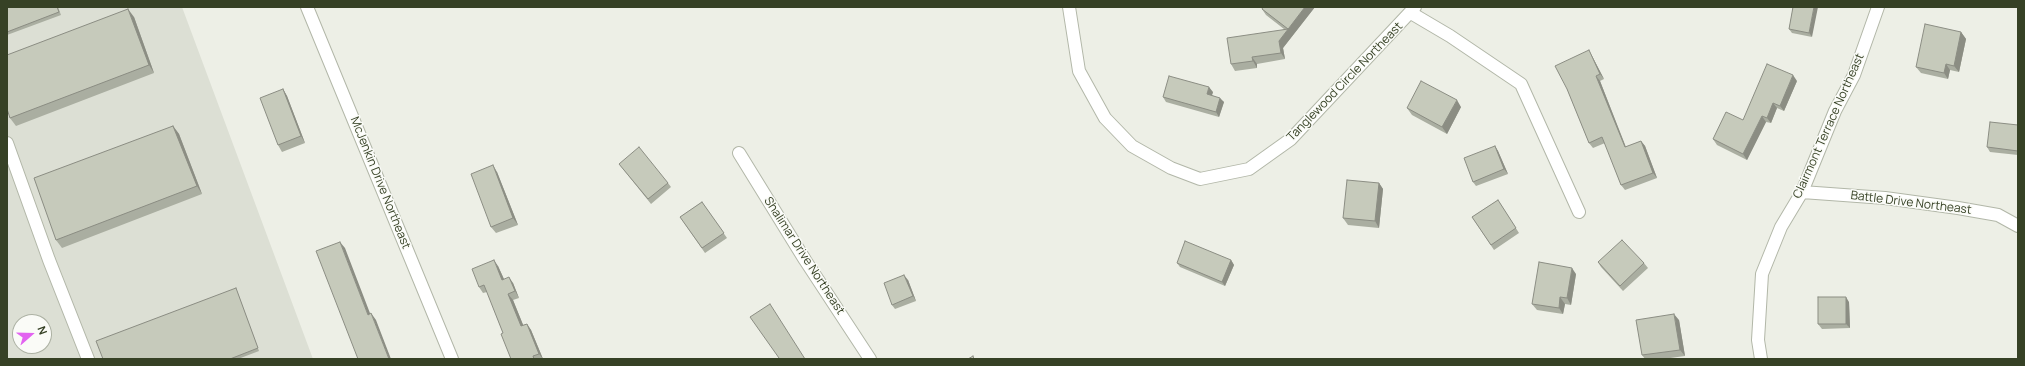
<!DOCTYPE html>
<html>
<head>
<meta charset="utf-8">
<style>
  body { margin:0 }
  #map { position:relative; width:2025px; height:366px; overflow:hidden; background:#edefe6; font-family:Manrope,sans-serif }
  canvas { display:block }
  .frame { position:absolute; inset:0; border:8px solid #364125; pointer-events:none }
  .north { position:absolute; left:12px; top:314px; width:40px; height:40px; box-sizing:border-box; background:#fafbf7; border:1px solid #acb1a3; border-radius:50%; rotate:70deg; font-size:11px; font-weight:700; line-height:16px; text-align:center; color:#364125 }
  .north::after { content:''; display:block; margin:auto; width:14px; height:18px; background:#e263f0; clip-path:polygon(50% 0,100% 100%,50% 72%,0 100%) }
</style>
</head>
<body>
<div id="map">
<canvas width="2025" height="366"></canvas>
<div class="frame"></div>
<div class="north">N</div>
</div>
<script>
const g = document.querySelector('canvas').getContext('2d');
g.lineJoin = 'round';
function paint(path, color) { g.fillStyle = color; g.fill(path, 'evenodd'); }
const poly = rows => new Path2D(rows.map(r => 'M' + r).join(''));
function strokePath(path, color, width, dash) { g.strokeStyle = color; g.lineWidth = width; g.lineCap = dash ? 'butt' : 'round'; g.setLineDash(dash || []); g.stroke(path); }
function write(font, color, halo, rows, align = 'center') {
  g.font = font + ' Manrope,sans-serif'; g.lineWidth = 3; g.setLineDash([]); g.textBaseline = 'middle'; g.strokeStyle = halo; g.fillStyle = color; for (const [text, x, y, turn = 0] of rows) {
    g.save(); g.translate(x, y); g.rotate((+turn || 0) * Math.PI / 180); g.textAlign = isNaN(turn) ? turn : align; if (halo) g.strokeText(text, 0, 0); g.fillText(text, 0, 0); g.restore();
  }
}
paint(poly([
  [7,7,182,7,313,359,7,359],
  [20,322,44,322,44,346,20,346]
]), '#dcdfd4');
const minor = poly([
  [307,7,452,359],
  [1069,7,1079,71,1105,118,1132,146,1171,168,1200,179,1249,169,1291,139,1415,7],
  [1411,13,1450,36,1521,84,1579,212],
  [7,143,49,260,88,359],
  [739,153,805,260,870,359],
  [1802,192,1885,198,1958,208,1998,215,2018,226],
  [1761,359,1758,340,1762,274,1781,227,1802,192,1835,111,1854,75,1878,7]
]);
strokePath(minor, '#b2b7a8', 14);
strokePath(minor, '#fff', 12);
paint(poly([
  [7,7,58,7,61,15,7,35],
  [1263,7,1315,7,1283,48,1285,59,1257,64,1257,68,1235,71,1231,64,1284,29,1266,15,1262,9],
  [1793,7,1812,37,1792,33,1789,29],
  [134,17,154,73,16,126,10,118],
  [1961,32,1966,39,1959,72,1950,70,1948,79,1921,73,1916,67],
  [1589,50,1592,56,1604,79,1600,81,1626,147,1641,141,1645,146,1657,178,1625,190,1621,185,1605,143,1593,148,1589,143,1567,89],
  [1797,81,1784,111,1777,108,1771,123,1766,122,1747,160,1717,145,1713,139,1743,120],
  [283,89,287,96,305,143,282,152,278,145],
  [1213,92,1212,95,1224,102,1219,117,1166,102,1163,97],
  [1461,107,1447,134,1412,115,1407,108],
  [2018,125,2018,155,1990,152,1987,147],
  [173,126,179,134,202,194,62,248,56,240],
  [1495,146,1498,151,1508,174,1476,186,1473,182],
  [619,164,668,183,671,187,651,204],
  [497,172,518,225,496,233,491,227],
  [1379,183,1383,189,1379,228,1348,225,1343,218],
  [1498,200,1519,233,1494,250,1472,217],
  [702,202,727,238,705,253,680,217],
  [1231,260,1234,265,1225,286,1180,267,1177,263],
  [1598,262,1644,263,1648,268,1623,291,1601,267],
  [498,266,504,279,513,283,519,298,513,300,523,325,527,324,531,330,543,359,511,359,503,333,487,292,483,293,479,287],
  [1576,274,1571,305,1565,304,1563,314,1537,310,1532,304],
  [908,280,916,301,895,309,892,305],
  [237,291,259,351,238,359,103,359],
  [1849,302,1850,328,1822,329,1818,324],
  [1679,320,1685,356,1663,359,1645,359,1642,355]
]), '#aaaea1');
paint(poly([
  [1305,7,1315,7,1283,48,1285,59,1281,53,1279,41],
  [1814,7,1818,7,1812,37,1809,33],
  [128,9,134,17,154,73,149,65],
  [1961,32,1966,39,1959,72,1954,66],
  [1589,50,1592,56,1604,79,1600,74],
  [1252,57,1257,64,1257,68,1253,61],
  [1946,64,1950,70,1948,79,1944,73],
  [1793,75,1797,81,1784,111,1780,106],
  [1596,76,1600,81,1628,153,1625,147],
  [1209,87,1213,92,1211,98,1207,94],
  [283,89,287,96,305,143,301,136],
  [1220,98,1224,102,1219,117,1216,112],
  [1457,100,1461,107,1447,134,1442,127],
  [1773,103,1777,108,1771,123,1767,118],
  [1762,116,1766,122,1747,160,1743,154],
  [173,126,179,134,202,194,197,186],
  [1641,141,1645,146,1657,178,1653,173],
  [1495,146,1498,151,1508,174,1504,169],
  [493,165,497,172,518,225,513,218],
  [1379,183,1383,189,1379,228,1375,221],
  [340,242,345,248,373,321,368,315],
  [494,260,498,266,507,286,502,280],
  [1231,260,1234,265,1225,286,1222,282],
  [1572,268,1576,274,1571,305,1567,298],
  [904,275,908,280,916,301,913,296],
  [509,277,513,283,519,298,515,291],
  [508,294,513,300,526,332,521,326],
  [1560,297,1565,304,1563,314,1559,308],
  [1846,297,1849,302,1850,328,1846,324],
  [371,313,376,320,391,359,389,359],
  [1674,314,1679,320,1685,356,1680,350],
  [527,324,531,330,543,359,539,354]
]), '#8b8d83');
const building = poly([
  [7,7,57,7,59,12,7,32,7,7],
  [1263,7,1305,7,1279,41,1281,53,1252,57,1253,61,1231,64,1227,38,1288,29,1262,9,1263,7],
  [1793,7,1814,7,1809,33,1789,29,1793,7],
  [128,9,149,65,10,118,7,109,7,55,128,9],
  [1925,24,1961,32,1954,66,1946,64,1944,73,1916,67,1925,24],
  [1589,50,1600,74,1596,76,1625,147,1641,141,1653,173,1621,185,1602,137,1589,143,1567,89,1555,66,1589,50],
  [1767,64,1793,75,1780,106,1773,103,1767,118,1762,116,1743,154,1713,139,1726,112,1743,120,1767,64],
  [1169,76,1209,87,1207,94,1220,98,1216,112,1163,97,1169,76],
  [1421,81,1457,100,1442,127,1407,108,1421,81],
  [283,89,301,136,278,145,260,98,283,89],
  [1990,122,2018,125,2018,151,1987,147,1990,122],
  [173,126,197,186,56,240,34,178,173,126],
  [1495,146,1504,169,1473,182,1464,158,1495,146],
  [639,147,668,183,648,199,619,164,639,147],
  [493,165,513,218,491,227,471,174,493,165],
  [1347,180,1379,183,1375,221,1343,218,1347,180],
  [1498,200,1516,228,1491,245,1472,217,1498,200],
  [702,202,724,233,702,248,680,217,702,202],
  [1622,240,1644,263,1620,286,1598,262,1622,240],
  [1185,241,1231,260,1222,282,1177,263,1185,241],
  [340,242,368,315,371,313,389,359,358,359,316,251,340,242],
  [494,260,502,280,509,277,515,291,508,294,521,326,527,324,539,354,533,356,534,359,511,359,501,334,503,333,484,285,479,287,472,269,494,260],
  [1539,262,1572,268,1567,298,1560,297,1559,308,1532,304,1539,262],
  [904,275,913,296,892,305,884,283,904,275],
  [236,288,258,348,230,359,103,359,96,341,236,288],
  [1818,297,1846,297,1846,324,1818,324,1818,297],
  [770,304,805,359,777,359,779,358,750,317,770,304],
  [1674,314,1680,350,1642,355,1636,320,1674,314],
  [973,356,974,359,968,359,973,356]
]);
paint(building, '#c6cabb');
strokePath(building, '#8b8d83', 1);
write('12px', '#364125', '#fafbf7', [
  ["Tanglewood Circle Northeast",1345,82,-46],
  ["Clairmont Terrace Northeast",1829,126,-66],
  ["McJenkin Drive Northeast",380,183,68],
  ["Battle Drive Northeast",1911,203,7],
  ["Shalimar Drive Northeast",804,256,57]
]);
</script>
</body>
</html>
